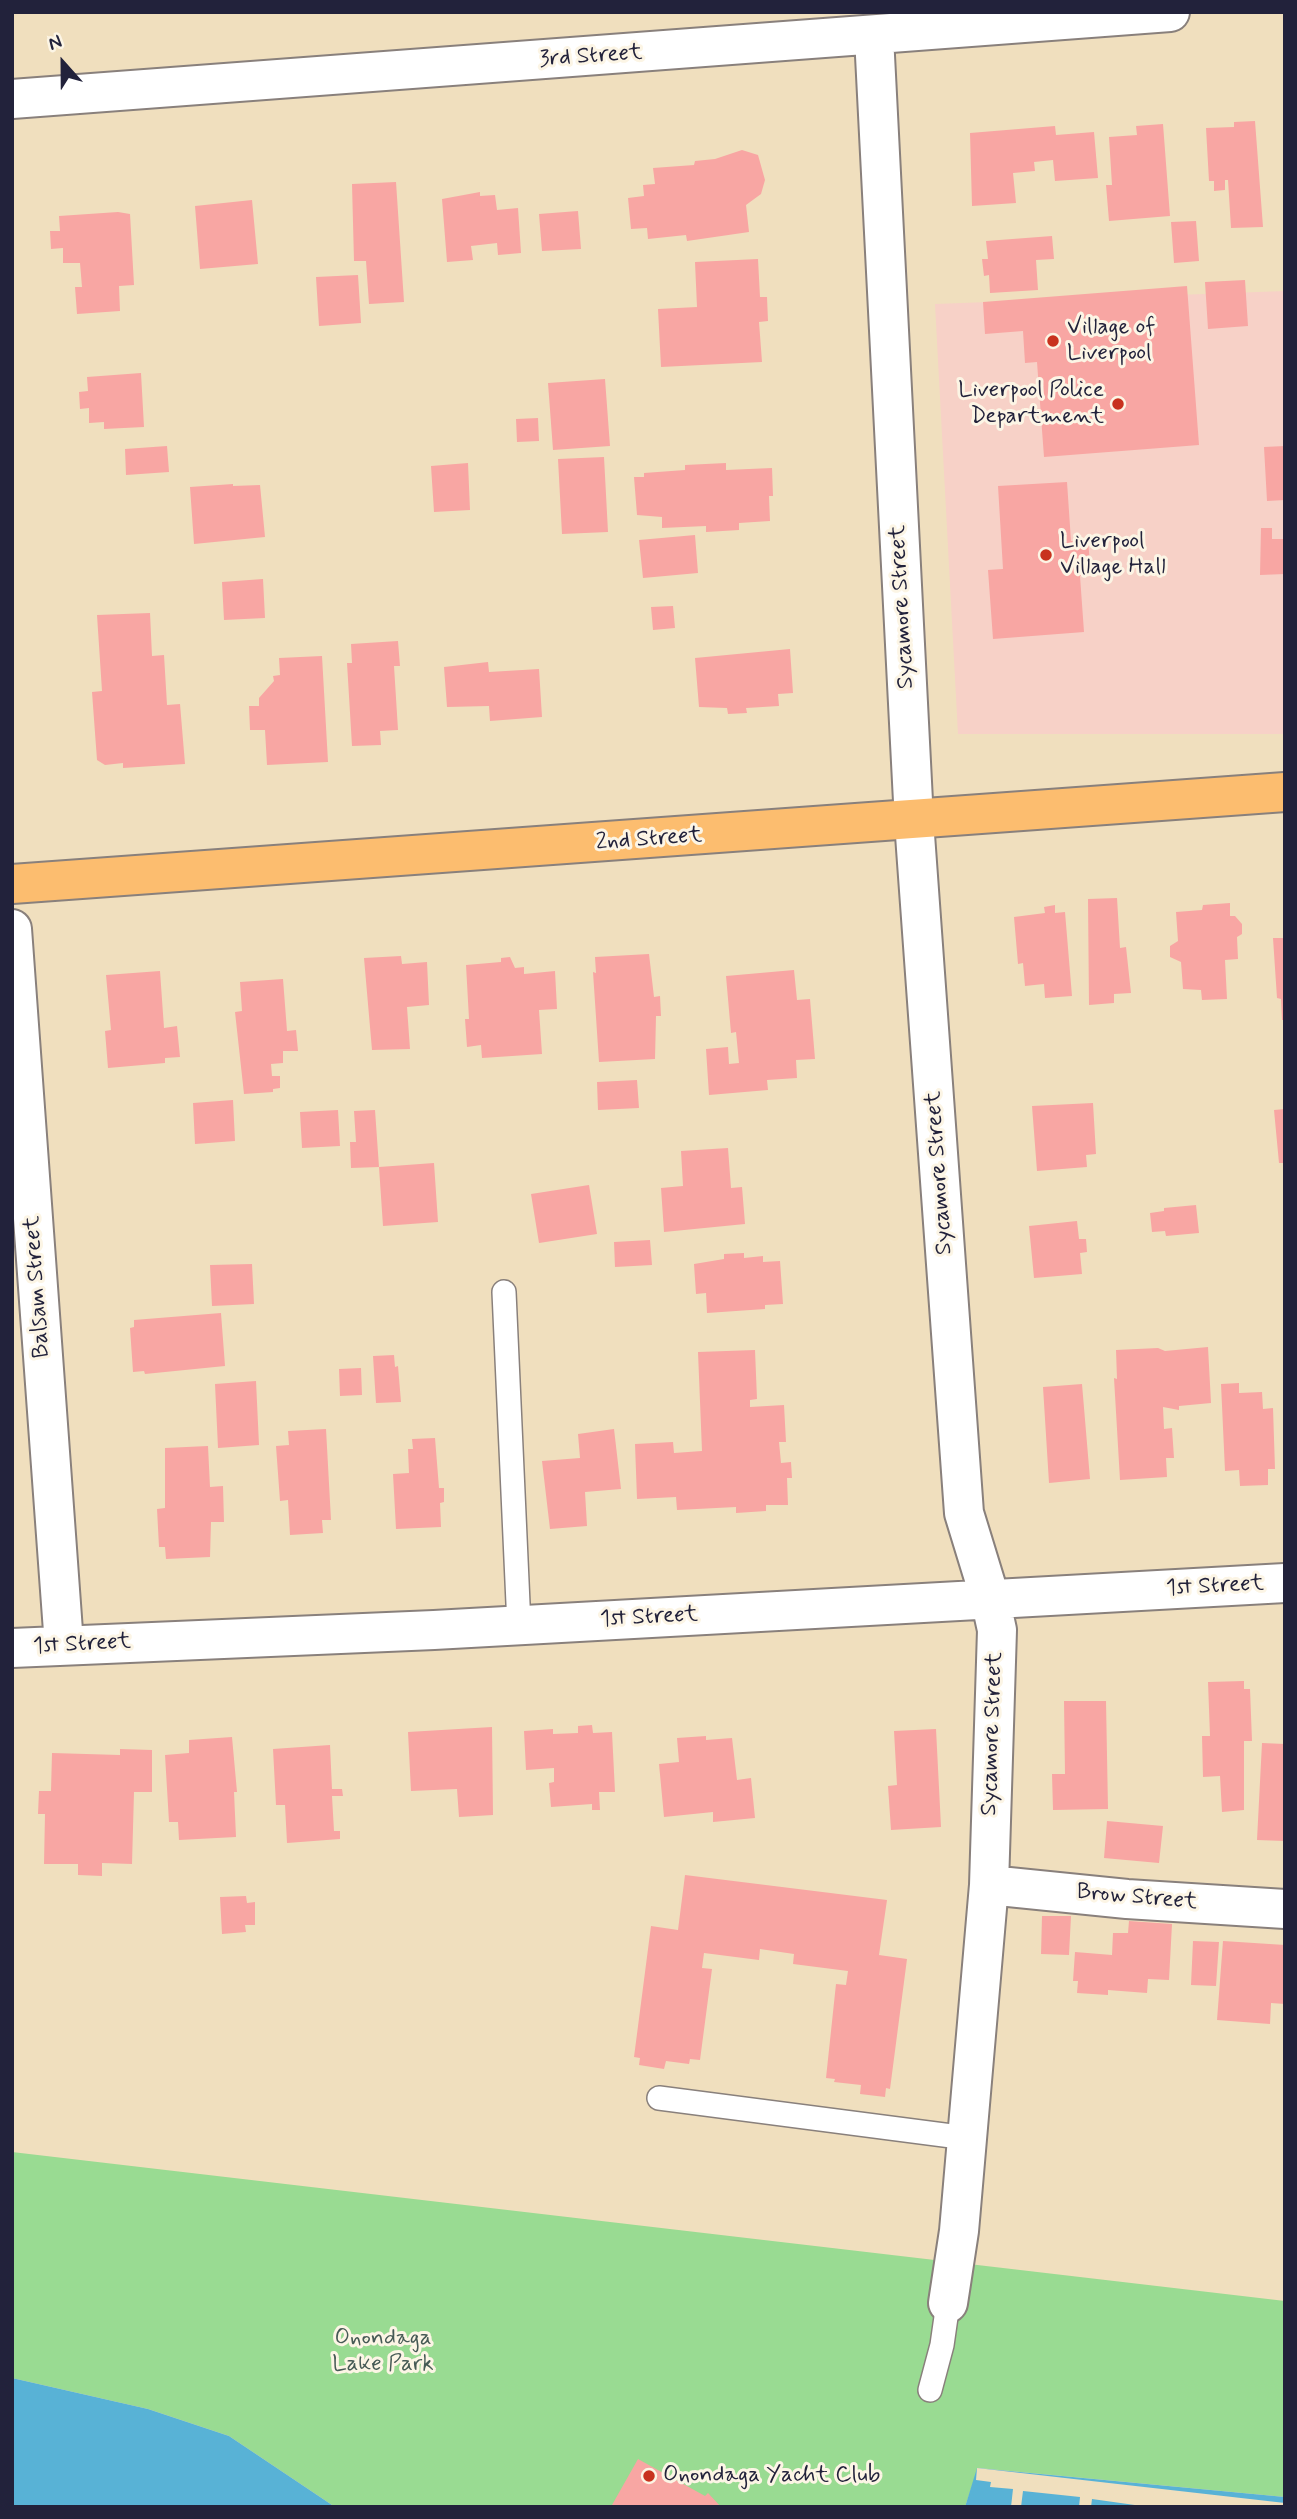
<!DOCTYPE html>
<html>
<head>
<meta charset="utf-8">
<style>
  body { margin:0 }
  #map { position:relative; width:1297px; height:2519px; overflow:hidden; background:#f0dfbe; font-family:Mynerve,sans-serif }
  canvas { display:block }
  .frame { position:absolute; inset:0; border:14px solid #22223b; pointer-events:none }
  .north { position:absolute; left:28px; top:28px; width:70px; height:70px; -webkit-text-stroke:5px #fcf5e5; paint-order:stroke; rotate:339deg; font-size:19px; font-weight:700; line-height:28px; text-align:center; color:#22223b }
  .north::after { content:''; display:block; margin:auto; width:24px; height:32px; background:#22223b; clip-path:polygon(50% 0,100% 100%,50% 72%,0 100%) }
</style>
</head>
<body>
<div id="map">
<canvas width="1297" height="2519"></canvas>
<div class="frame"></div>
<div class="north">N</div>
</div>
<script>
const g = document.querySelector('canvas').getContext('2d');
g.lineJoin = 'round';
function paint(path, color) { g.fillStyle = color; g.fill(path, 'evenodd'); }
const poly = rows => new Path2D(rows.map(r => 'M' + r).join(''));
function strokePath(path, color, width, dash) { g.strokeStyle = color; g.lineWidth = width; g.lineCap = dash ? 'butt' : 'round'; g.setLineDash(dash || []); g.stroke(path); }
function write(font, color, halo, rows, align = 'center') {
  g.font = font + ' Mynerve,sans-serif'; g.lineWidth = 6; g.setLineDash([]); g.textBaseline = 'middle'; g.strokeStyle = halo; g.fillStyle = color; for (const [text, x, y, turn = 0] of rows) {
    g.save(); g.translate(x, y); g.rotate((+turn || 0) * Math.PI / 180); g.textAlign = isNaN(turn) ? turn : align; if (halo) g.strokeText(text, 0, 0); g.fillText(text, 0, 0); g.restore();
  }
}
paint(poly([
  [1285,291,1285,734,958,734,935,304]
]), '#f7d1c7');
paint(poly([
  [12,2152,1285,2301,1285,2497,978,2468,965,2507,335,2507,229,2436,148,2409,12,2378]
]), '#99db92');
paint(poly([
  [12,2378,148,2409,229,2436,335,2507,12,2507],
  [977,2468,1285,2497,1285,2507,965,2507]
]), '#58b2d6');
paint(poly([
  [977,2468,1285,2503,1285,2507,1149,2507,1092,2499,1091,2507,1079,2507,1080,2497,1023,2491,1021,2507,1011,2507,1013,2489,990,2487,991,2482,976,2480]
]), '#f0dfbe');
paint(poly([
  [1255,121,1263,227,1231,228,1228,180,1225,180,1225,190,1214,191,1214,181,1209,181,1206,128,1234,127,1234,122],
  [1163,124,1170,216,1109,221,1106,185,1112,185,1109,137,1137,135,1136,126],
  [1055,126,1056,135,1094,132,1098,178,1055,181,1053,160,1034,162,1035,171,1013,173,1016,203,972,206,970,133],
  [742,150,758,155,765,180,761,194,746,205,749,232,687,241,686,235,648,239,647,228,631,229,628,198,644,196,643,185,655,184,653,168,694,165,695,161,715,159],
  [396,182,404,302,369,304,366,261,354,261,352,184],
  [480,192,480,196,495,195,497,210,518,208,521,253,498,255,497,243,471,246,473,260,447,262,442,199],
  [252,200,258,264,200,269,195,206],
  [578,211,581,249,542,251,539,214],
  [118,212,130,214,134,285,119,286,120,311,77,314,75,287,82,287,80,263,63,263,63,248,51,249,50,231,60,231,59,216],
  [1196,221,1199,261,1174,263,1171,222],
  [1052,236,1054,259,1036,260,1038,290,990,293,989,275,984,276,982,259,988,259,986,241],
  [758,259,760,297,767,297,768,321,759,322,762,362,661,367,658,309,697,307,695,262],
  [358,275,361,323,319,326,316,277],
  [1245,280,1248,326,1208,329,1205,282],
  [1187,286,1199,445,1044,457,1037,362,1025,363,1023,331,985,334,983,302],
  [141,373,144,427,104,429,104,422,89,423,89,408,80,409,79,392,88,391,87,377],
  [605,379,610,446,553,450,548,383],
  [538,418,539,441,517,442,516,419],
  [167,446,169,472,126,475,125,449],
  [1285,446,1285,500,1267,501,1264,447],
  [604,457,608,532,562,534,558,459],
  [468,463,470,510,434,512,431,466],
  [726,463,726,470,772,468,773,496,769,496,770,521,739,523,739,530,706,532,706,526,662,528,662,517,637,515,634,477,644,477,644,473,685,470,685,465],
  [1067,482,1071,541,1088,540,1091,575,1080,576,1084,632,993,639,988,570,1003,569,998,486],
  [233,484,233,486,260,485,265,537,194,544,190,487],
  [1261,528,1272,528,1272,539,1285,539,1285,574,1260,575],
  [695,535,698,573,643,578,639,540],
  [263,579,265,618,224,620,222,582],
  [673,606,675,628,653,630,651,607],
  [150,613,152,656,164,655,167,705,180,704,185,764,123,768,123,763,105,765,97,760,92,692,102,691,97,615],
  [398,641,400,666,394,666,398,730,380,731,381,745,352,746,347,663,352,663,351,644],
  [790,649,793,693,778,694,779,706,746,708,747,713,728,714,727,708,699,707,695,658],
  [322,656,328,762,267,765,265,730,250,730,249,706,259,706,259,698,274,681,273,676,280,675,279,658],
  [488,662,489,672,539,669,542,717,490,721,489,706,447,707,444,667],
  [1117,898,1120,948,1126,947,1131,993,1114,994,1114,1003,1089,1005,1088,899],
  [1230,903,1230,916,1235,916,1242,924,1242,934,1237,937,1238,959,1225,960,1227,999,1202,1000,1201,990,1183,989,1181,962,1170,957,1170,946,1178,941,1176,912,1202,910,1203,905],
  [1055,905,1055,913,1065,912,1072,996,1045,998,1044,984,1025,986,1023,963,1018,964,1014,917,1045,913,1044,907],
  [1273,938,1285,938,1285,1020,1282,1020,1281,999,1277,998],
  [649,954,654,997,660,996,661,1016,656,1016,655,1059,599,1062,593,972,596,973,595,957],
  [401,956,402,964,427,962,429,1005,407,1007,410,1049,372,1050,364,958],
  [510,957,515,968,524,967,524,974,555,971,557,1009,539,1010,542,1054,482,1058,481,1045,467,1047,465,1019,469,1019,466,965,501,962,501,958],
  [794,970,797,1000,810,999,815,1059,796,1060,797,1078,767,1080,768,1090,709,1095,706,1049,728,1047,729,1064,739,1063,736,1032,731,1033,726,976],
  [160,971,164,1028,177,1026,180,1057,165,1058,165,1063,108,1068,105,1031,111,1030,106,975],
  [283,979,287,1031,296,1030,298,1051,283,1051,283,1063,271,1064,272,1076,280,1076,280,1088,273,1089,273,1092,244,1094,235,1012,242,1011,240,982],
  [637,1080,639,1108,598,1110,597,1082],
  [233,1100,235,1141,195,1144,193,1103],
  [1093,1103,1096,1154,1086,1155,1087,1167,1037,1171,1032,1106],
  [1285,1109,1285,1163,1279,1163,1274,1110],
  [338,1110,340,1146,302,1148,300,1112],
  [375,1110,379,1167,351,1168,350,1142,356,1142,354,1111],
  [728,1148,731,1188,742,1187,745,1224,664,1232,661,1188,683,1186,681,1151],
  [434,1163,438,1222,383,1226,379,1167],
  [589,1185,597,1234,539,1243,531,1194],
  [1196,1205,1199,1233,1166,1236,1165,1231,1152,1232,1150,1213,1164,1211,1164,1208],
  [1077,1221,1079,1239,1086,1239,1087,1252,1080,1253,1082,1274,1034,1278,1029,1226],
  [650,1240,652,1265,615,1267,614,1242],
  [744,1253,744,1258,763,1256,763,1262,780,1261,783,1304,765,1305,765,1309,707,1313,706,1293,696,1294,694,1264,724,1259,724,1254],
  [252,1264,254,1304,212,1306,210,1265],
  [221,1313,225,1366,145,1374,144,1371,133,1372,130,1328,134,1327,134,1320],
  [1208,1347,1211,1403,1179,1406,1179,1410,1163,1407,1164,1429,1172,1428,1174,1458,1166,1458,1167,1477,1120,1480,1114,1378,1117,1379,1116,1350,1158,1348,1165,1351],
  [755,1350,757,1399,750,1400,750,1407,784,1405,786,1442,779,1442,781,1463,791,1462,792,1478,787,1478,788,1505,766,1505,766,1511,736,1513,736,1507,677,1510,676,1497,637,1499,635,1444,673,1442,674,1453,702,1451,698,1352],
  [394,1355,395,1367,398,1366,401,1402,376,1403,373,1356],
  [361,1368,362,1395,340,1396,339,1369],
  [256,1381,259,1445,218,1448,215,1384],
  [1239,1383,1239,1393,1262,1392,1263,1409,1273,1408,1275,1469,1268,1469,1268,1485,1240,1486,1239,1470,1225,1471,1221,1384],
  [1082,1384,1090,1479,1049,1483,1043,1387],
  [326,1429,331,1520,322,1520,323,1533,290,1535,288,1500,280,1501,276,1446,289,1445,288,1431],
  [614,1429,621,1489,585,1492,587,1526,550,1529,542,1461,580,1458,578,1434],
  [435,1438,439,1488,444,1488,444,1502,440,1503,441,1527,396,1529,393,1474,409,1473,408,1449,413,1449,412,1439],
  [208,1446,210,1487,223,1486,224,1522,211,1522,210,1557,166,1559,165,1547,159,1547,157,1509,165,1508,165,1448],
  [1244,1681,1244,1689,1250,1689,1252,1741,1244,1741,1244,1810,1222,1812,1220,1776,1203,1777,1202,1736,1210,1736,1208,1682],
  [1064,1701,1106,1701,1108,1809,1053,1810,1052,1774,1065,1774],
  [592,1725,593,1733,612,1732,615,1792,599,1792,600,1810,592,1810,592,1804,551,1807,549,1783,554,1782,554,1768,526,1770,524,1731,553,1729,553,1734,578,1733,578,1726],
  [492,1727,493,1815,459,1817,457,1789,411,1791,408,1732],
  [936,1729,941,1827,891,1830,888,1786,897,1785,894,1731],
  [706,1736,706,1740,732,1738,737,1780,751,1778,755,1818,713,1822,713,1812,664,1817,659,1764,679,1762,677,1738],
  [232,1737,237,1792,234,1792,236,1837,179,1840,178,1822,169,1822,165,1755,189,1753,189,1740],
  [1262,1743,1285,1744,1285,1841,1257,1840],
  [330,1745,332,1789,342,1789,343,1796,332,1796,334,1831,340,1831,340,1839,287,1843,285,1805,276,1805,273,1749],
  [120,1749,152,1750,152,1792,134,1792,132,1864,102,1863,102,1876,78,1875,78,1864,44,1864,45,1814,38,1814,39,1791,51,1791,52,1753,120,1755],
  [1107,1821,1163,1826,1159,1863,1104,1858],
  [685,1875,887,1900,879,1955,907,1959,890,2089,886,2088,885,2097,860,2094,861,2085,834,2082,835,2079,826,2078,836,1984,846,1985,848,1971,793,1964,794,1954,760,1949,759,1960,704,1953,702,1968,712,1969,700,2060,690,2059,689,2064,666,2061,664,2069,639,2065,640,2058,634,2057,651,1926,678,1930],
  [246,1896,247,1903,255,1902,255,1925,245,1925,246,1932,222,1934,220,1897],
  [1042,1916,1071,1916,1069,1955,1041,1954],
  [1129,1921,1172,1924,1169,1980,1148,1979,1147,1993,1108,1990,1108,1995,1077,1993,1078,1981,1073,1981,1075,1952,1112,1955,1113,1933,1128,1933],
  [1193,1941,1219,1942,1216,1986,1191,1985],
  [1223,1941,1285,1945,1285,2004,1271,2003,1270,2024,1217,2020],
  [638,2459,705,2496,708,2493,721,2507,612,2505]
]), '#f8a6a3');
const lane = poly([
  [504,1292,519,1626],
  [659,2098,967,2138],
  [930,2390,942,2345,948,2303]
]);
const street = poly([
  [874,36,914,821,964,1513,990,1598,997,1630,989,1885,959,2231,948,2303],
  [12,99,1170,12],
  [12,929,64,1645],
  [12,1648,434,1630,1285,1583],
  [989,1885,1127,1899,1285,1909]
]);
const primary = poly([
  [12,884,1285,792]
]);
strokePath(lane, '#89807c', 26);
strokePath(street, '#89807c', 42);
strokePath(primary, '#89807c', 42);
strokePath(lane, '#fff', 23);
strokePath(street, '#fff', 38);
strokePath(primary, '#fcbd6f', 38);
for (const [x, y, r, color] of [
  [1053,341,7,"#c8321e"],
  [1118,404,7,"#c8321e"],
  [1046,555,7,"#c8321e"],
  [649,2476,7,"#c8321e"]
]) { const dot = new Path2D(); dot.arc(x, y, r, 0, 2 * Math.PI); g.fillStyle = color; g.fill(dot); strokePath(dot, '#fcf5e5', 2.5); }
write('23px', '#22223b', '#fcf5e5', [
  ["3rd Street",591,57,-4],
  ["Sycamore Street",903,607,-93],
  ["2nd Street",649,840,-4],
  ["Sycamore Street",940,1173,-94],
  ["Balsam Street",38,1287,-94],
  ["1st Street",1215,1587,-3],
  ["1st Street",649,1618,-3],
  ["1st Street",82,1645,-3],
  ["Sycamore Street",993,1734,-88],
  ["Brow Street",1137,1898,5]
]);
write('23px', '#22223b', '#fcf5e5', [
  ["Village of",1067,328],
  ["Liverpool",1067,354],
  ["Liverpool Police",1104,391,"right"],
  ["Department",1104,417,"right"],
  ["Liverpool",1060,542],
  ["Village Hall",1060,568],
  ["Onondaga Yacht Club",663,2476]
], 'left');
write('23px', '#465a55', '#fcf5e5', [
  ["Onondaga",383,2339],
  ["Lake Park",383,2365]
]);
</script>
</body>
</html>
